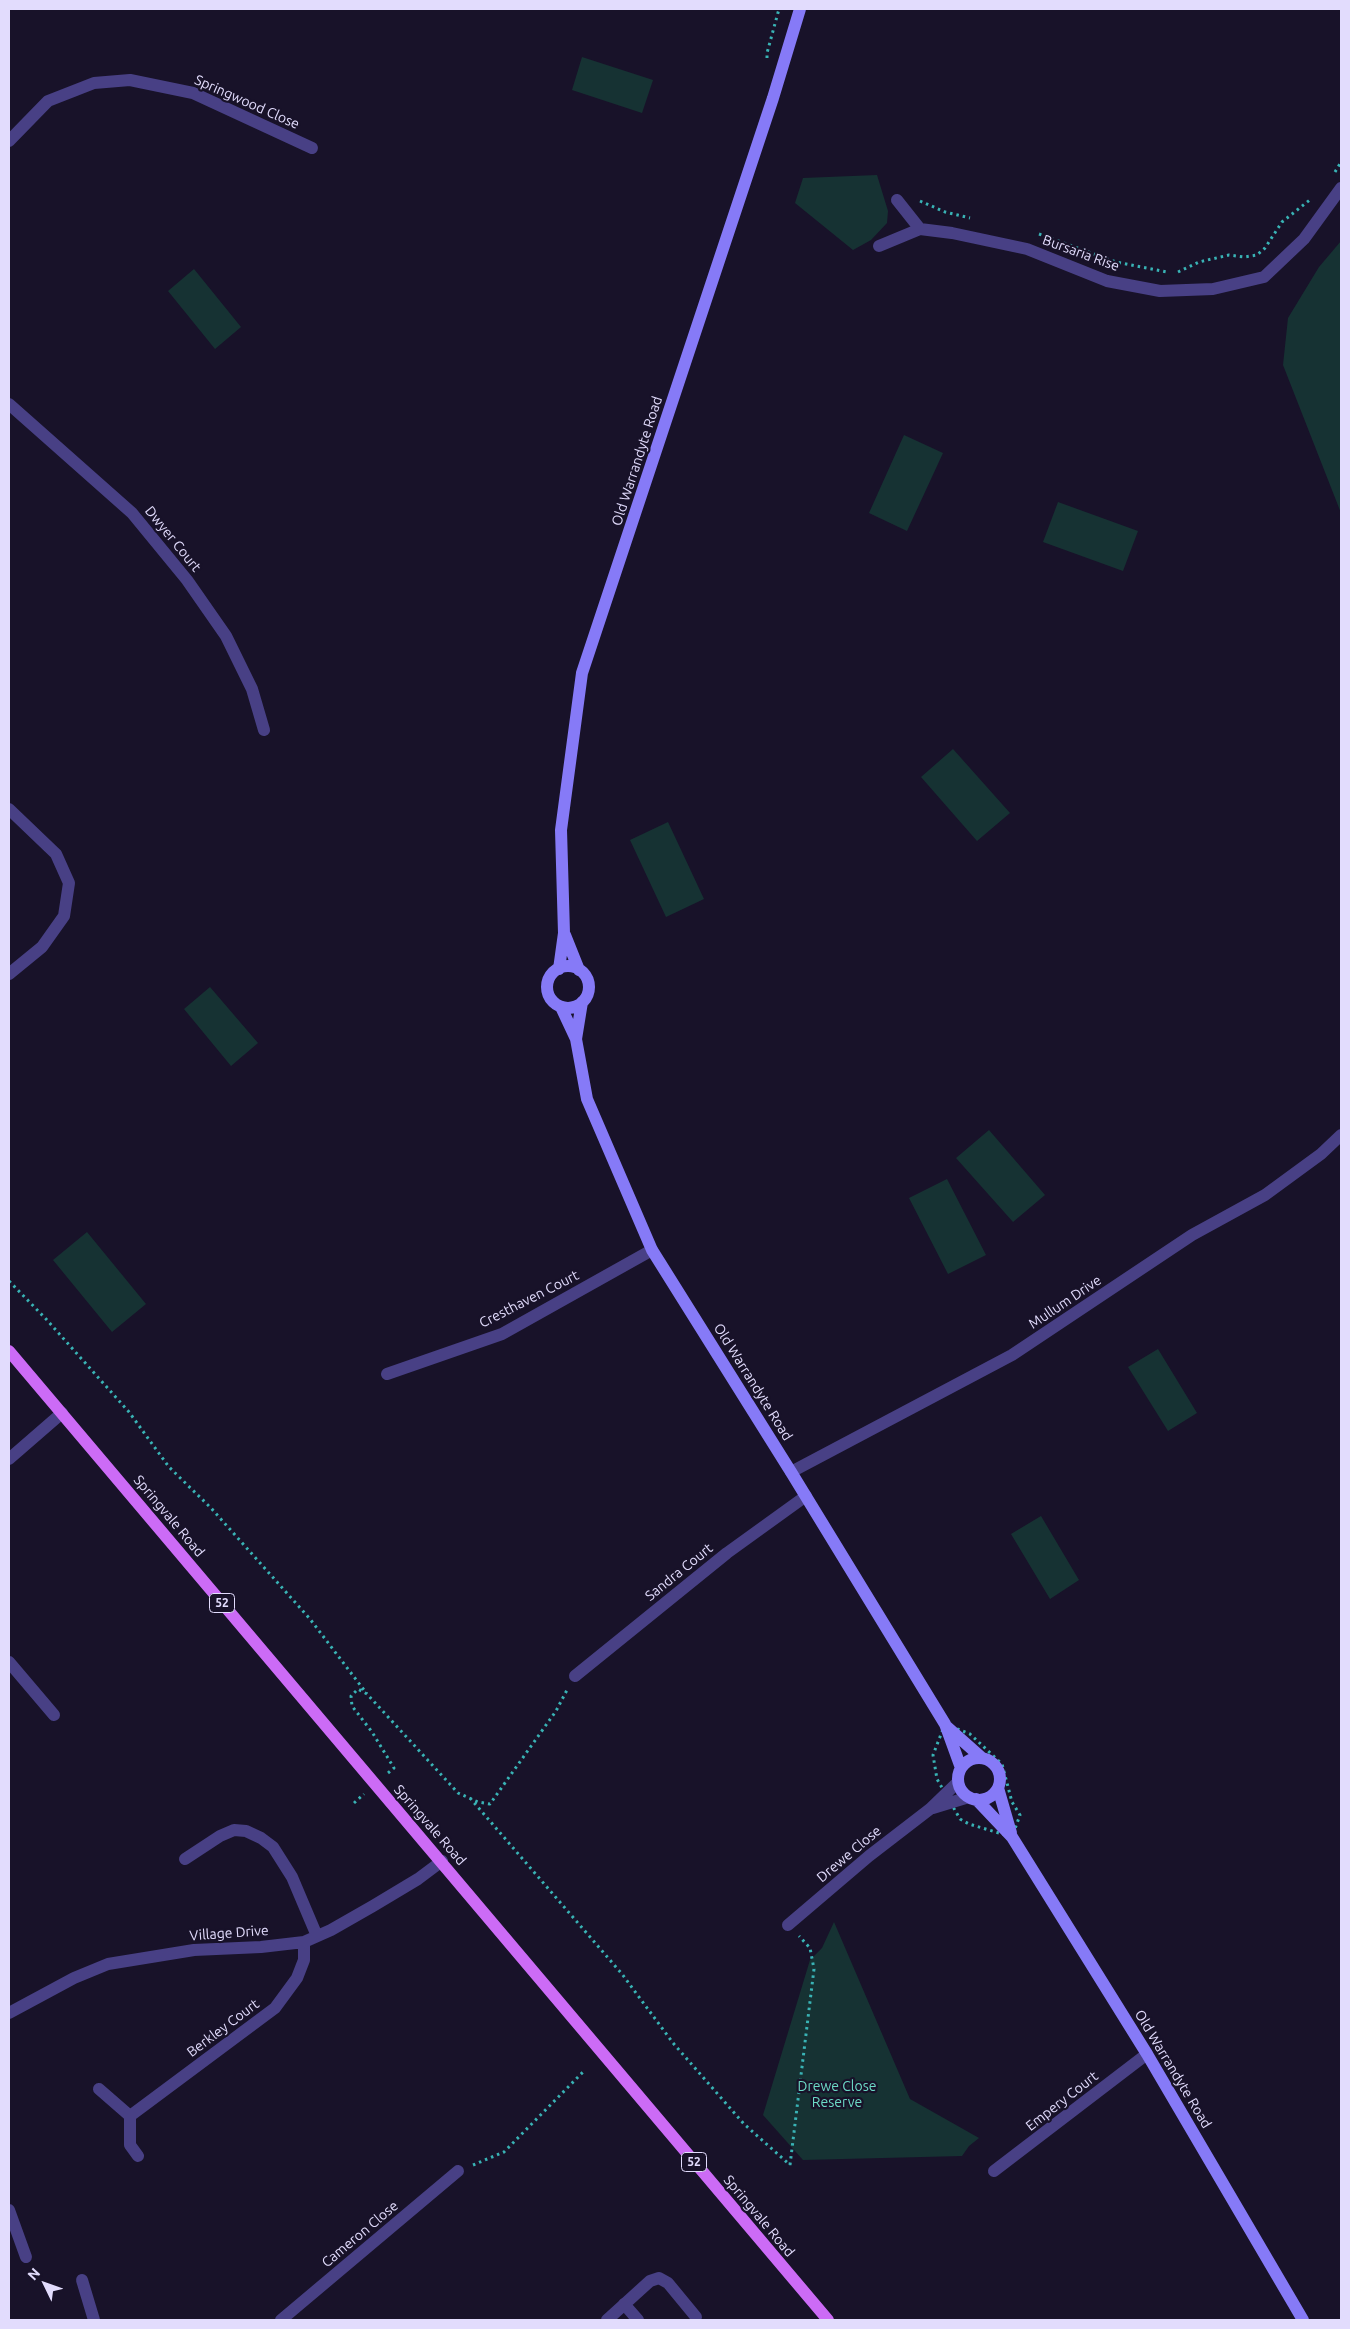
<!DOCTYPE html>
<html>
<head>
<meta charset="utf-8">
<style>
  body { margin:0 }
  #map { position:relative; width:1350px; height:2329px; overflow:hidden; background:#181229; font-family:Ubuntu,sans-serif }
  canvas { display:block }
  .frame { position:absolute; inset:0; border:10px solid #e2dcfd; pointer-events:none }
  .north { position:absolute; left:20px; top:2259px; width:50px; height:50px; -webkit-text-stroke:4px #181229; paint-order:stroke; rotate:312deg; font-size:14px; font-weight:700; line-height:20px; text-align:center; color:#e2dcfd }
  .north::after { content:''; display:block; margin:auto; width:18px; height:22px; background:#e2dcfd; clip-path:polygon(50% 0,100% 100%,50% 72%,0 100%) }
</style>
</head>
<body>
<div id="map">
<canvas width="1350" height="2329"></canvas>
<div class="frame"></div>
<div class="north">N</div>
</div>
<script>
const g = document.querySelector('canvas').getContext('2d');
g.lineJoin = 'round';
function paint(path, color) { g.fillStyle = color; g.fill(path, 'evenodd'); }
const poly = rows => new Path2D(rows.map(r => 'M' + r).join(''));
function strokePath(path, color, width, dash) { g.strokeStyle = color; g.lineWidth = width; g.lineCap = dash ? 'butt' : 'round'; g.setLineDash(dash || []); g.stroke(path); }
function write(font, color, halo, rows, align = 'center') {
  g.font = font + ' Ubuntu,sans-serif'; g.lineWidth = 4.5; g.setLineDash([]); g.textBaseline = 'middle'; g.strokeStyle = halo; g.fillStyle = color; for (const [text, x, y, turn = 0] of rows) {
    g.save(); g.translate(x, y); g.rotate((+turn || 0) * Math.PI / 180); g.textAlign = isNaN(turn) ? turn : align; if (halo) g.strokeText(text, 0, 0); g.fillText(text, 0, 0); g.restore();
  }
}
paint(poly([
  [582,57,653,80,642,113,572,90],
  [877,175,888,211,887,223,871,240,853,250,795,203,803,178],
  [1341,241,1341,513,1283,365,1288,318,1319,267],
  [194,269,241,327,215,349,168,291],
  [904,435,943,453,907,531,869,513],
  [1058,502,1138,531,1123,571,1043,542],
  [953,749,1010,813,977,841,921,777],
  [668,822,704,899,666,917,630,840],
  [210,987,258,1043,231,1066,184,1009],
  [989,1130,1045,1195,1013,1222,956,1158],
  [947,1179,986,1255,948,1274,909,1198],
  [87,1232,146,1304,112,1332,53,1260],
  [1158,1349,1197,1413,1168,1431,1128,1367],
  [1041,1516,1079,1580,1050,1599,1011,1534],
  [834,1922,910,2099,979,2138,969,2146,962,2156,803,2160,763,2115,810,1960,822,1948]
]), '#163233');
strokePath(poly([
  [767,58,767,53,779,9],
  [1335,172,1341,162],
  [920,201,945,212,970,218],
  [1039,234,1116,262,1167,272],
  [1178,272,1199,262,1229,255,1244,257,1257,255,1265,248,1282,222,1311,199],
  [9,1281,46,1319,129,1412,169,1467,211,1508,310,1619,367,1694],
  [945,1724,970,1734,1002,1764,1012,1802,1020,1815,1012,1837,969,1824,960,1819,937,1779,933,1755,945,1724],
  [388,1773,394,1768,372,1732,352,1706,351,1696,358,1689,367,1694,458,1793,478,1802,490,1804,556,1711,567,1690],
  [470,1798,622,1974,673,2043,744,2124,790,2165],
  [354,1803,364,1794],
  [473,2165,504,2152,584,2071],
  [790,2165,814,1969,810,1948,799,1936]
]), '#39b3b5', 3, [2.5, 4]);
strokePath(poly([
  [9,141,48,101,94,83,130,80,193,93,312,148],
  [920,229,952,233,1027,249,1107,281,1160,291,1213,289,1264,277,1304,239,1341,188],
  [879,246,920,229,897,200],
  [9,404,132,513,187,580,226,636,252,689,264,730],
  [9,809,56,854,69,883,64,916,42,947,9,974],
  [387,1374,502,1334,652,1250],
  [9,1459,62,1413],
  [791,1472,1012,1355,1192,1235,1265,1195,1321,1154,1341,1135],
  [9,1662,54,1715],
  [575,1676,727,1553,806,1496],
  [933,1808,969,1797],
  [185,1859,220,1836,234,1830,246,1831,261,1838,273,1847,292,1877,317,1936],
  [788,1925,869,1856,930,1809,958,1782],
  [9,2013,74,1978,108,1964,194,1950,261,1947,304,1942,331,1930,373,1906,418,1879,442,1861],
  [99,2089,130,2116,130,2145,138,2156],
  [130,2116,275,2008,297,1978,304,1960,304,1942],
  [994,2171,1147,2054],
  [9,2210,26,2257],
  [82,2280,94,2320],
  [624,2304,638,2320],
  [281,2320,458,2171],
  [607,2320,650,2281,659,2278,668,2283,696,2317]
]), '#484085', 12);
strokePath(poly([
  [565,935,579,970],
  '547 987a21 21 0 1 1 42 0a21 21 0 1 1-42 0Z',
  [559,969,564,933,561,830,582,673,773,98,800,9],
  [561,1007,576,1039,587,1099,652,1250,791,1472,945,1724,961,1768],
  [576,1039,582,1002],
  [946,1726,982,1758],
  '958 1779a21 21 0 1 1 42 0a21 21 0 1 1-42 0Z',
  [998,1788,1011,1833],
  [976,1799,1012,1837,1147,2054,1303,2320]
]), '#867af7', 12);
strokePath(poly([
  [9,1351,828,2320]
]), '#cc6bf6', 12);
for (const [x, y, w] of [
  [222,1603,25],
  [694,2162,25]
]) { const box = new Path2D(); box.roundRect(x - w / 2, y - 9.5, w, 19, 4); g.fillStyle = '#181229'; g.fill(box); strokePath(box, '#e2dcfd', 1); }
write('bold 12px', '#e2dcfd', null, [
  ["52",222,1603],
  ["52",694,2162]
]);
write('14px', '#e2dcfd', '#181229', [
  ["Springwood Close",247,102,24],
  ["Bursaria Rise",1081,253,20],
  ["Old Warrandyte Road",637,461,-72],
  ["Dwyer Court",173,539,51],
  ["Cresthaven Court",529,1299,-27],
  ["Mullum Drive",1065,1302,-34],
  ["Old Warrandyte Road",753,1382,58],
  ["Springvale Road",169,1516,50],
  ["Sandra Court",679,1572,-39],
  ["Springvale Road",430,1825,49],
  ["Drewe Close",849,1854,-40],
  ["Village Drive",229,1933,-4],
  ["Berkley Court",223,2028,-37],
  ["Old Warrandyte Road",1173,2069,59],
  ["Empery Court",1062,2101,-38],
  ["Springvale Road",759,2216,50],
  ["Cameron Close",360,2234,-40]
]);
write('14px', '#6cdac6', '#181229', [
  ["Drewe Close",837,2086],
  ["Reserve",837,2102]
]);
</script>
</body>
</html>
